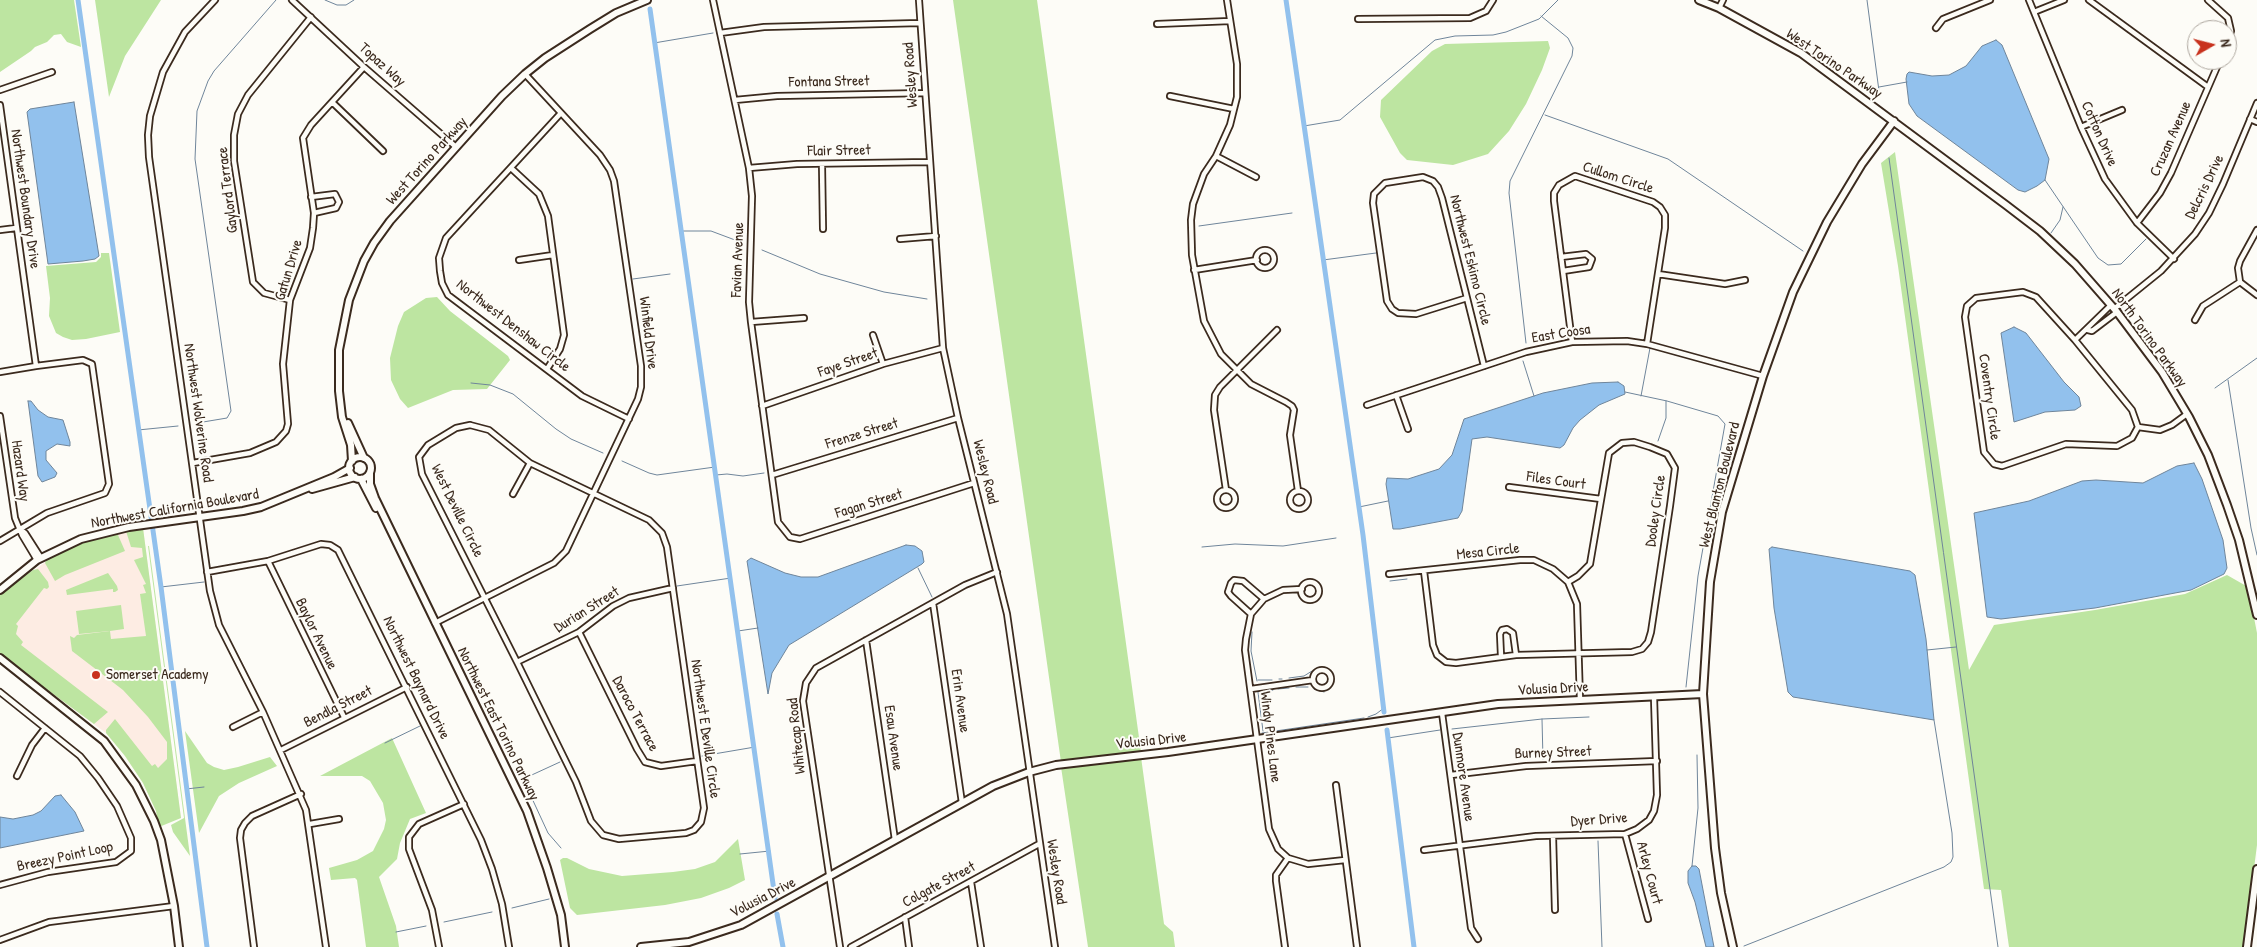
<!DOCTYPE html>
<html>
<head>
<meta charset="utf-8">
<style>
  body { margin:0 }
  #map { position:relative; width:2257px; height:947px; overflow:hidden; background:#fdfcf7; font-family:"Patrick Hand",sans-serif }
  canvas { display:block }
  .north { position:absolute; left:2187px; top:20px; width:50px; height:50px; box-sizing:border-box; background:#fdfcf7; border:1px solid #afa8a0; border-radius:50%; rotate:82deg; font-size:14px; font-weight:700; line-height:20px; text-align:center; color:#3b2a1e }
  .north::after { content:''; display:block; margin:auto; width:18px; height:22px; background:#c8321e; clip-path:polygon(50% 0,100% 100%,50% 72%,0 100%) }
</style>
</head>
<body>
<div id="map">
<canvas width="2257" height="947"></canvas>
<div class="north">N</div>
</div>
<script>
const g = document.querySelector('canvas').getContext('2d');
g.lineJoin = 'round';
function paint(path, color) { g.fillStyle = color; g.fill(path, 'evenodd'); }
const poly = rows => new Path2D(rows.map(r => 'M' + r).join(''));
function strokePath(path, color, width, dash) { g.strokeStyle = color; g.lineWidth = width; g.lineCap = dash ? 'butt' : 'round'; g.setLineDash(dash || []); g.stroke(path); }
function write(font, color, halo, rows, align = 'center') {
  g.font = font + ' "Patrick Hand",sans-serif'; g.lineWidth = 4; g.setLineDash([]); g.textBaseline = 'middle'; g.strokeStyle = halo; g.fillStyle = color; for (const [text, x, y, turn = 0] of rows) {
    g.save(); g.translate(x, y); g.rotate((+turn || 0) * Math.PI / 180); g.textAlign = isNaN(turn) ? turn : align; if (halo) g.strokeText(text, 0, 0); g.fillText(text, 0, 0); g.restore();
  }
}
paint(poly([
  [143,528,181,818,157,822,156,811,143,783,125,756,106,733,0,655,2,592,10,588,59,552,111,533]
]), '#fdece3');
paint(poly([
  [0,0,74,0,81,47,67,42,61,34,54,35,47,42,35,47,31,51,0,72],
  [95,0,161,0,125,56,109,97],
  [953,0,1037,0,1141,752,1061,762],
  [1548,41,1550,48,1542,70,1526,104,1509,131,1488,154,1453,165,1407,160,1400,153,1380,117,1381,100,1432,51,1445,44],
  [1895,152,1969,670,1994,625,2095,610,2185,594,2227,575,2248,587,2257,633,2257,845,2244,947,2009,947,2001,890,1984,889,1898,266,1881,163],
  [101,253,109,253,120,332,86,339,72,340,63,337,56,333,49,316,50,298,46,266,96,262,101,257],
  [437,297,450,311,508,356,510,360,487,389,453,390,408,408,400,399,391,380,390,358,398,326,404,312,426,298],
  [143,528,181,818,159,827,156,811,143,783,125,756,106,733,106,730,115,719,152,766,155,764,158,768,167,759,167,742,148,717,123,690,72,651,70,636,74,638,77,635,110,631,79,634,76,611,121,605,124,629,110,631,111,639,146,636,140,594,146,593,143,585,146,584,134,560,143,557,142,548,131,547,126,531],
  [114,533,118,535,125,551,65,575,55,581,45,563,47,559,74,545],
  [148,546,149,546,190,856,173,832,171,825,184,818],
  [38,569,48,582,49,587,47,589,44,588,16,624,18,626,16,634,23,642,21,645,108,712,94,724,0,655,0,594,33,570],
  [108,573,117,586,118,590,115,592,113,592,113,589,67,595,66,590],
  [185,731,207,763,214,767,224,770,238,767,270,757,277,766,239,783,219,796,199,833],
  [392,738,426,813,410,819,400,843,397,859,379,877,396,926,399,947,366,947,357,880,355,878,331,880,329,868,357,860,373,851,384,829,386,820,383,803,370,781,362,776,320,776],
  [1141,757,1164,924,1173,932,1175,947,1088,947,1061,767],
  [738,839,745,880,729,888,701,898,665,905,577,915,570,908,560,860,563,858,567,858,589,869,622,876,673,872,695,869,715,862]
]), '#bde5a1');
const water = poly([
  [1996,40,2002,45,2049,159,2045,180,2037,186,2025,192,2018,190,1917,116,1909,104,1906,79,1907,74,1909,72,1932,76,1949,75,1966,66,1982,46,1996,40],
  [74,102,99,256,95,259,83,261,48,264,27,112,30,109,74,102],
  [2014,327,2026,333,2064,382,2079,397,2081,406,2075,410,2045,412,2014,422,2001,333,2014,327],
  [1618,382,1624,386,1625,394,1599,405,1580,420,1573,428,1564,445,1560,448,1487,437,1472,439,1462,511,1458,518,1400,529,1393,529,1386,484,1387,478,1408,479,1439,469,1452,455,1464,419,1543,393,1592,383,1618,382],
  [28,401,31,401,38,410,48,417,63,420,70,442,70,446,57,444,46,451,46,460,57,473,55,477,42,482,38,476,28,401],
  [2194,463,2202,479,2223,540,2227,568,2224,574,2191,590,2095,608,2001,619,1987,617,1974,513,2029,501,2082,481,2096,480,2143,483,2177,466,2194,463],
  [906,545,915,546,922,551,924,562,922,564,789,645,772,673,768,694,747,561,751,558,785,573,801,577,818,577,906,545],
  [1772,547,1910,571,1915,575,1926,639,1934,720,1793,697,1788,692,1774,608,1769,549,1772,547],
  [61,795,75,812,84,831,0,848,0,817,13,819,33,815,41,811,55,796,61,795],
  [1692,866,1696,866,1699,869,1714,947,1706,947,1695,902,1688,883,1688,871,1692,866]
]);
paint(water, '#92c1ed');
strokePath(water, '#6f859a', 1);
strokePath(poly([
  [325,0,337,5,346,5,354,0],
  [1867,0,1879,91],
  [654,43,713,33],
  [1879,87,1907,82],
  [1545,115,1668,159,1803,251],
  [1304,126,1340,120,1435,40,1455,36,1493,35,1506,32,1539,19,1558,0],
  [1889,158,1998,947],
  [2045,180,2098,258,2108,265,2121,264,2146,239],
  [1199,226,1292,213],
  [681,231,711,231,743,243],
  [2051,233,2060,220,2063,207],
  [762,250,820,274,884,292,927,299],
  [1323,260,1376,253],
  [633,279,670,274],
  [1526,343,1509,193,1510,181,1572,56,1573,48,1568,38,1541,16],
  [1523,361,1534,396],
  [2228,380,2251,528,2257,555],
  [471,383,490,385,513,394,556,429,571,439,603,453],
  [2215,388,2257,358],
  [1625,392,1667,401,1718,416,1725,424,1698,576,1686,687],
  [1641,396,1650,348],
  [197,423,227,418,231,411,195,159,197,111,208,81,214,71,276,0],
  [138,430,178,426],
  [1658,441,1666,418,1666,401],
  [622,461,649,473,657,475,715,467],
  [716,475,727,474,743,476,764,473],
  [1359,507,1388,501],
  [1202,547,1235,544,1283,546,1336,538],
  [918,568,932,597],
  [1390,581,1407,579],
  [677,586,731,578],
  [161,587,204,582],
  [738,631,758,628],
  [1252,632,1251,651,1257,681],
  [1927,650,1956,647],
  [1289,678,1304,676,1312,671],
  [1279,679,1282,679],
  [1258,680,1272,680],
  [1296,687,1308,687],
  [1278,689,1289,688],
  [1314,689,1324,692],
  [1258,692,1263,731],
  [1260,694,1273,690],
  [1368,717,1376,714,1384,708],
  [1542,719,1543,759],
  [1452,729,1542,719,1589,717],
  [1262,733,1364,718],
  [1388,738,1440,730],
  [385,743,420,726],
  [702,756,755,747],
  [560,762,523,779,548,833,561,848],
  [186,789,204,787],
  [1598,841,1602,947],
  [740,854,770,851],
  [1692,866,1698,808,1697,755],
  [512,908,549,899],
  [444,922,492,912],
  [396,932,426,926],
  [1744,946,1944,867,1951,862,1953,857,1952,833,1934,720]
]), '#6f859a', 1);
strokePath(poly([
  [78,0,161,587,207,947],
  [1286,0,1363,535,1384,712],
  [650,9,775,898],
  [1387,730,1414,947],
  [777,914,783,947]
]), '#92c1ed', 5);
const street = poly([
  [215,0,185,32,163,72,150,116,148,135,149,157,210,591,219,625,263,712,306,810,326,947],
  [292,0,364,67,456,147],
  [713,0,749,168,752,196,749,302,751,322,778,522,790,537,800,539,974,483],
  [919,0,943,348,958,418,1007,614,1055,947],
  [1227,0,1237,64,1237,97,1230,125,1216,156,1204,174,1193,204,1191,220,1192,255,1204,321,1221,354,1251,384,1286,402,1292,406,1294,410,1290,435,1298,491],
  [2029,0,2081,127,2105,179,2137,223,2174,259],
  [2089,0,2208,87],
  [2208,0,2228,18,2231,31,2227,43],
  [1719,8,1723,0],
  [2034,12,2064,0],
  [1358,19,1470,18,1486,11,1493,0],
  [1157,24,1230,21],
  [1936,28,1943,19,1990,0],
  [720,33,764,27,920,23],
  [0,90,52,72],
  [1170,96,1234,109],
  [735,100,777,96,925,93],
  [332,102,383,151],
  [0,105,36,366,83,360,92,364,109,484,105,493,47,513,0,541],
  [561,113,446,238,439,258,440,271,442,283,448,295,582,396,629,419],
  [2250,119,2257,122],
  [2081,127,2122,110],
  [1216,156,1256,177],
  [822,165,823,229],
  [511,168,539,194,548,216,564,335,560,349,547,369],
  [749,168,797,164,930,162],
  [311,197,335,194,339,202,336,208,314,213],
  [2137,223,2160,193,2171,173,2220,60],
  [0,230,16,228],
  [2257,230,2240,261,2238,268,2240,282,2257,295],
  [900,239,936,236],
  '1256 259a9 9 0 1 1 18 0a9 9 0 1 1-18 0Z',
  [1561,257,1586,254,1592,259,1589,267,1563,271],
  [519,260,553,255],
  [1194,270,1257,260],
  [1658,274,1725,284,1745,280],
  [1467,298,1416,314,1398,313,1392,309,1387,301,1373,203,1374,194,1385,183,1423,177,1433,181,1438,187,1442,198,1484,366],
  [290,300,264,293,253,282,234,161,234,135,238,114,248,95,311,17],
  [2114,309,2161,271,2195,234,2209,213,2223,184,2257,103],
  [2195,320,2203,306,2240,282],
  [751,322,804,318],
  [2088,330,2092,331,2117,312],
  [873,335,883,364],
  [2075,340,2111,305],
  [1572,342,1554,201,1554,193,1559,185,1575,176,1653,202,1660,207,1665,215,1665,228,1647,344],
  [0,372,36,366],
  [1396,395,1408,429],
  [1367,405,1526,352,1572,342,1627,341,1647,344,1763,376],
  [762,406,883,364,943,348],
  [0,416,15,518,22,535,37,560],
  [470,425,489,430,530,463,649,520,662,533,667,547,704,808,701,822,694,830,686,833,619,839,603,835,591,821,576,782,517,662,422,474,419,457,428,445,456,428,470,425],
  [2138,427,2132,410,2075,340,2036,297,2023,292,1976,298,1967,306,1965,317,1984,452,1994,464,2002,466,2066,444,2117,446,2132,438,2138,427,2160,430,2172,425,2187,414],
  [193,463,250,453,276,442,286,431,288,424,283,364,290,300,310,248,313,228,314,213,303,138,311,125,364,67],
  [772,475,958,418],
  [1509,487,1601,499],
  [1226,490,1214,410,1215,395,1220,387,1277,330],
  '1217 499a9 9 0 1 1 18 0a9 9 0 1 1-18 0Z',
  '1290 500a9 9 0 1 1 18 0a9 9 0 1 1-18 0Z',
  [513,494,530,463],
  [20,529,25,533,41,558],
  [268,561,344,717],
  [1424,571,1433,645,1437,655,1446,662,1456,663,1516,655,1632,652,1642,649,1648,642,1651,632,1670,506,1675,468,1667,454,1650,447,1634,442,1622,443,1609,453,1590,564,1578,576,1568,582],
  [207,572,268,561,321,544,330,545,338,550,481,840,492,869,502,904,509,947],
  [1389,574,1520,560,1534,560,1553,569,1568,582,1577,604,1580,700],
  '1301 591a9 9 0 1 1 18 0a9 9 0 1 1-18 0Z',
  [1302,589,1283,590,1264,599,1251,614,1246,639,1245,650,1269,829,1278,849,1288,858,1308,864,1345,860],
  [933,603,962,803],
  [1251,614,1231,596,1228,592,1231,583,1234,580,1243,581,1264,599],
  [435,623,554,563,566,551,638,399,641,387,641,366,614,181,610,170,600,155,525,74],
  [579,632,637,749,645,762,661,766,697,761],
  [866,640,895,840],
  [1501,656,1500,634,1502,630,1507,629,1513,633,1516,655],
  [517,662,579,632,613,606,629,598,673,588],
  '1313 679a9 9 0 1 1 18 0a9 9 0 1 1-18 0Z',
  [1251,689,1313,680],
  [0,692,80,756,98,778,117,806,131,838,131,851,116,862,48,872,0,885],
  [1442,713,1471,928,1478,939],
  [233,727,263,712],
  [281,750,407,687],
  [1451,775,1526,766,1657,761],
  [17,776,32,745,45,728],
  [1336,785,1357,947],
  [310,824,339,819],
  [1625,834,1648,919],
  [1553,836,1555,910],
  [1424,850,1536,836,1625,834,1637,829,1649,820,1654,811,1657,795,1654,697],
  [971,882,981,947],
  [905,917,909,947],
  [0,940,49,922,174,906],
  [254,947,240,838,241,830,245,823,252,816,301,794],
  [439,947,432,910,409,849,409,837,419,824,464,804],
  [840,947,803,701,806,683,816,668,965,585,997,572],
  [851,947,1039,844],
  [1285,947,1276,881,1276,875,1288,858]
]);
const secondary = poly([
  [1699,0,1719,8,1801,53,2006,205,2040,231,2075,264,2117,312,2162,372,2189,417,2208,455,2227,505,2239,540,2257,615],
  [348,423,364,458],
  '349 468a11 11 0 1 1 22 0a11 11 0 1 1-22 0Z',
  [352,461,351,445,342,417,339,391,339,350,349,300,364,261,374,243,390,221,502,96,525,74,545,58,590,29,616,13,647,0],
  [370,472,370,484,375,498,527,811,547,868,561,915,565,947],
  [361,479,376,508],
  [312,489,355,477],
  [0,590,37,560,81,539,129,527,243,511,261,507,334,477,350,468],
  [0,658,104,741,136,785,154,821,161,840,174,906,179,947],
  [641,947,689,942,741,925,993,786,1029,772,1056,765,1168,752,1498,704,1703,694],
  [1733,947,1721,893,1715,848,1703,694,1710,582,1722,512,1763,376,1793,292,1827,222,1862,164,1894,121],
  [2247,947,2257,869]
]);
strokePath(street, '#3b2a1e', 8);
strokePath(secondary, '#3b2a1e', 10);
strokePath(street, '#fdfcf7', 4.5);
strokePath(secondary, '#fdfcf7', 6);
for (const [x, y, r, color] of [
  [96,675,5,"#c8321e"]
]) { const dot = new Path2D(); dot.arc(x, y, r, 0, 2 * Math.PI); g.fillStyle = color; g.fill(dot); strokePath(dot, '#fdfcf7', 2); }
write('15px', '#3b2a1e', '#fdfcf7', [
  ["West Torino Parkway",1834,64,34],
  ["Topaz Way",382,65,42],
  ["Wesley Road",911,75,-94],
  ["Fontana Street",829,82,-1],
  ["Cotton Drive",2099,134,66],
  ["Cruzan Avenue",2171,139,-66],
  ["Flair Street",839,151,-1],
  ["West Torino Parkway",427,161,-48],
  ["Cullom Circle",1618,178,18],
  ["Delcris Drive",2205,187,-64],
  ["Gaylord Terrace",228,190,-97],
  ["Northwest Boundary Drive",25,199,82],
  ["Favian Avenue",738,260,-88],
  ["Northwest Eskimo Circle",1470,260,76],
  ["Gatun Drive",289,270,-73],
  ["Northwest Denshaw Circle",513,326,38],
  ["Winfield Drive",648,333,83],
  ["East Coosa",1561,334,-9],
  ["North Torino Parkway",2149,338,54],
  ["Faye Street",848,363,-19],
  ["Coventry Circle",1989,397,82],
  ["Northwest Wolverine Road",198,413,82],
  ["Frenze Street",862,434,-17],
  ["Hazard Way",20,471,82],
  ["Wesley Road",985,472,76],
  ["Files Court",1556,481,8],
  ["West Blanton Boulevard",1720,485,-76],
  ["Fagan Street",869,504,-17],
  ["Northwest California Boulevard",175,509,-10],
  ["West Deville Circle",457,511,64],
  ["Dooley Circle",1656,511,-82],
  ["Mesa Circle",1488,552,-6],
  ["Durian Street",587,610,-32],
  ["Baylor Avenue",316,634,64],
  ["Northwest Baynard Drive",416,678,64],
  ["Volusia Drive",1553,689,-3],
  ["Erin Avenue",960,701,82],
  ["Bendla Street",338,707,-27],
  ["Daroco Terrace",635,714,62],
  ["Northwest East Torino Parkway",498,724,64],
  ["Northwest E Deville Circle",705,729,82],
  ["Whitecap Road",797,736,-96],
  ["Windy Pines Lane",1270,737,83],
  ["Esau Avenue",893,738,82],
  ["Volusia Drive",1151,741,-6],
  ["Burney Street",1553,753,-2],
  ["Dunmore Avenue",1463,777,82],
  ["Dyer Drive",1599,820,-4],
  ["Breezy Point Loop",65,857,-12],
  ["Wesley Road",1056,872,81],
  ["Arley Court",1649,873,75],
  ["Colgate Street",939,885,-28],
  ["Volusia Drive",763,898,-27]
]);
write('15px', '#3b2a1e', '#fdfcf7', [
  ["Somerset Academy",106,675]
], 'left');
</script>
</body>
</html>
